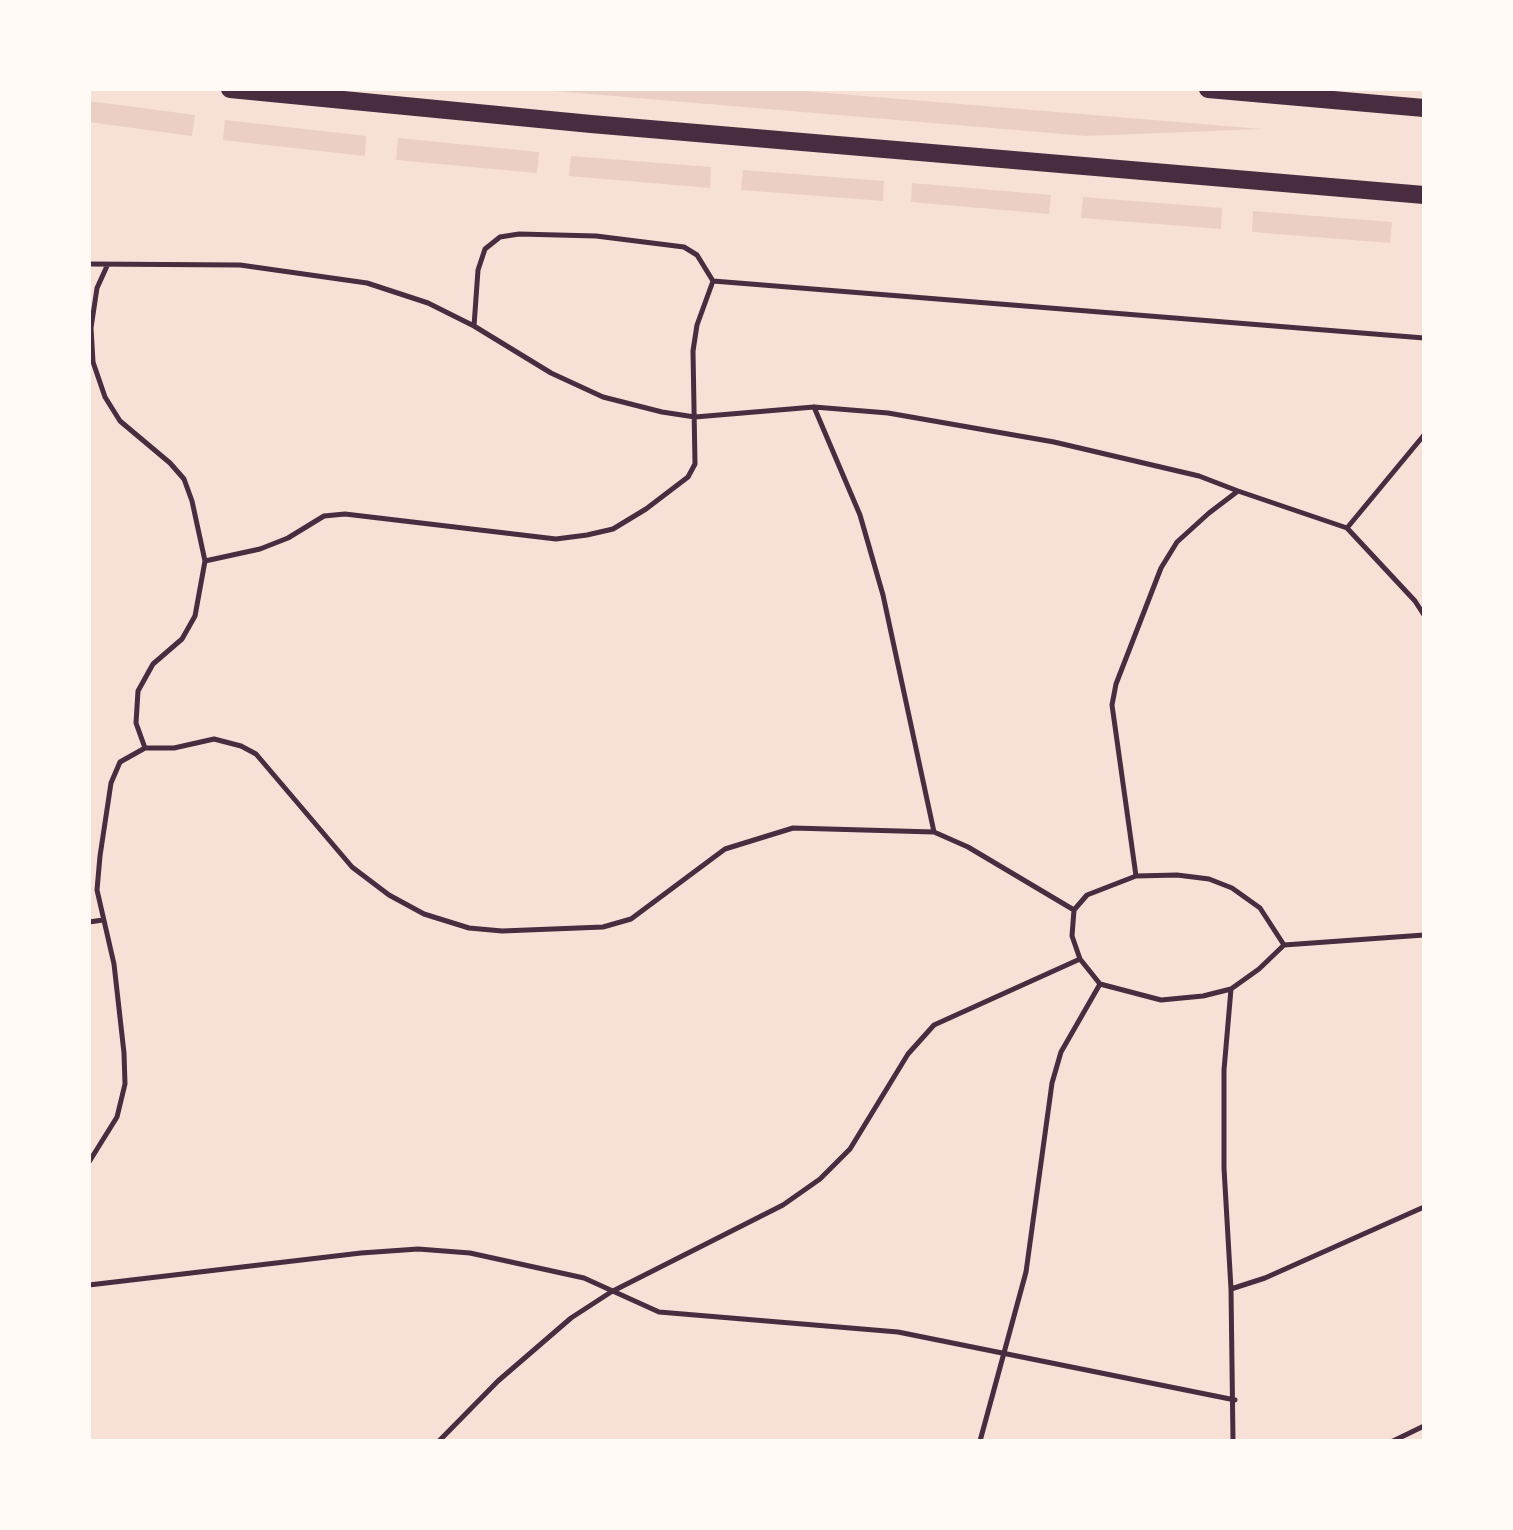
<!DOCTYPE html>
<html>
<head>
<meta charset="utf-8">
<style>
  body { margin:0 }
  #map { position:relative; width:1513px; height:1530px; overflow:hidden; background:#f7e1d7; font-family:Lato,sans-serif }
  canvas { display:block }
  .frame { position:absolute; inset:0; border:91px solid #fffaf5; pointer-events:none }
</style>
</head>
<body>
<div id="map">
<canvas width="1513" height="1530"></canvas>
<div class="frame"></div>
</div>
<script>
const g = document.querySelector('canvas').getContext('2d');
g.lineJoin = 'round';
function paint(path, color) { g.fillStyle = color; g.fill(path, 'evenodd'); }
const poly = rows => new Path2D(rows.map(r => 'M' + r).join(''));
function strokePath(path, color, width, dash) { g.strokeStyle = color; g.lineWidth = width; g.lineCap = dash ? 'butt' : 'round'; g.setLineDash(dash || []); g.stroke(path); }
paint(poly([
  [531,89,780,89,1262,129,1086,136],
  [89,101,195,115,192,136,89,122],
  [225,120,366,136,365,156,223,140],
  [398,138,539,152,537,173,396,160],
  [571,156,711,167,710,188,569,176],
  [743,170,884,181,883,201,741,190],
  [912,183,1051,195,1049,214,911,202],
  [1083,197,1222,208,1221,229,1081,218],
  [1253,211,1392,222,1390,243,1252,232]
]), '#ebcfc5');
strokePath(poly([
  [89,264,240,265,367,283,428,303,474,326,551,373,603,397,662,412,695,417,814,407,888,413,1054,442,1199,476,1238,491],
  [107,266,97,288,91,328,93,362,105,397,120,421,170,463,184,479,192,501,205,561,195,616,182,639,153,664,138,691,136,723,145,748],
  [713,281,1424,338],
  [814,407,860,515,883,595,934,832],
  [1347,528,1424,435],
  [205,561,260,549,288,538,324,516,345,514,556,539,587,535,613,529,646,509,688,477,695,464,693,351,697,325,713,281,697,255,684,247,596,236,519,234,500,237,485,249,478,270,474,326],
  [1136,876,1112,705,1116,684,1161,568,1177,542,1209,513,1238,491,1347,528,1415,601,1424,615],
  [89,922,103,920],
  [1284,945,1424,935],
  [1231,989,1203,996,1161,1000,1100,984,1080,959,1072,936,1074,910,1087,895,1136,876,1177,875,1209,879,1232,888,1260,908,1284,945,1259,969,1231,989,1224,1070,1224,1168,1231,1289],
  [89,1162,117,1117,125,1084,124,1053,114,964,97,890,100,856,111,783,120,762,145,748,174,748,214,739,241,746,256,754,352,867,389,895,424,914,469,928,502,931,603,927,631,919,725,849,793,828,934,832,968,847,1074,910],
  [89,1285,361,1253,418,1249,470,1253,584,1278,659,1312,898,1332,1235,1400],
  [439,1441,498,1381,571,1318,611,1292,783,1205,820,1179,850,1149,908,1054,934,1025,1080,959],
  [980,1441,1026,1272,1052,1083,1061,1052,1100,984],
  [1233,1441,1231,1289,1265,1278,1424,1207],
  [1393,1441,1424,1426]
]), '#4a2c40', 5);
strokePath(poly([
  [230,89,591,124,1424,195],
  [1208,89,1424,108]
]), '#4a2c40', 18);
</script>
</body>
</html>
